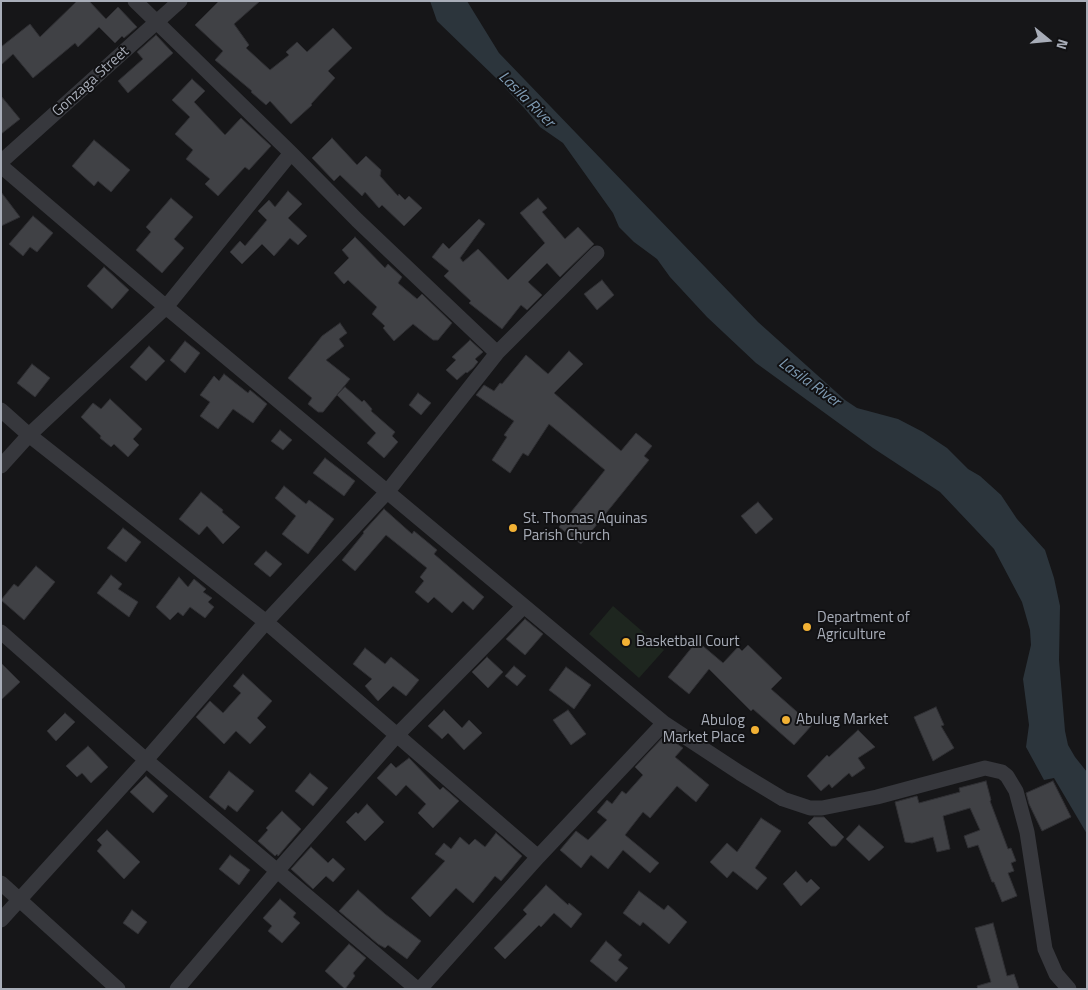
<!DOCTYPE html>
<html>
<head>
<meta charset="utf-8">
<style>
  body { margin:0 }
  #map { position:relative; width:1088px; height:990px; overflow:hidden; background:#161618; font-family:"Titillium Web",sans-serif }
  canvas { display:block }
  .frame { position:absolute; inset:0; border:2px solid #a8adb8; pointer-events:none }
  .north { position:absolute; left:1023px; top:15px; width:50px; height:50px; -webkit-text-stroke:4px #111113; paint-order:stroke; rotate:107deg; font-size:14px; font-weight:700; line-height:20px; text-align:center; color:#a8adb8 }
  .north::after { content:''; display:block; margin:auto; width:18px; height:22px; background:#a8adb8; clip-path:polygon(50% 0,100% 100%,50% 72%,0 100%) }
</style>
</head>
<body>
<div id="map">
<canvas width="1088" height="990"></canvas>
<div class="frame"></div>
<div class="north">N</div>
</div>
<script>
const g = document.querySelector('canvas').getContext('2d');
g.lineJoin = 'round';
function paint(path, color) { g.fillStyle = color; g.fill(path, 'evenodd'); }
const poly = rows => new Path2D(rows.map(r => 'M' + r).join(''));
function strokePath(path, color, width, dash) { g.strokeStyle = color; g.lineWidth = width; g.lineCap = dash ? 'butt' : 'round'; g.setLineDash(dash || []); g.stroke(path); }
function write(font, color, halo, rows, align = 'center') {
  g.font = font + ' "Titillium Web",sans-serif'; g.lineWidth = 4; g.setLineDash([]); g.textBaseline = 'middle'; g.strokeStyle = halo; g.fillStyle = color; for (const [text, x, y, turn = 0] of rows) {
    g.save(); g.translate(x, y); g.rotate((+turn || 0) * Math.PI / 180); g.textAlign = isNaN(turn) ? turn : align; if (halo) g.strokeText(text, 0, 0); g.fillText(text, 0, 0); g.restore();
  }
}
paint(poly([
  [613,606,664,650,639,678,589,634]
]), '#1e261f');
paint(poly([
  [430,1,467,1,499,53,758,322,845,400,857,408,898,419,923,432,947,448,968,469,980,476,1001,495,1017,519,1045,550,1054,578,1060,606,1059,660,1065,731,1068,745,1075,757,1087,772,1087,834,1054,778,1044,780,1026,747,1029,725,1023,679,1031,645,1030,630,1022,602,994,549,940,492,873,448,756,363,707,317,670,277,657,259,634,242,619,227,613,213,563,143,540,127,525,109,496,78,437,21]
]), '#2c353c');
const building = poly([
  [77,1,89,1,106,19,118,7,137,27,124,38,122,36,115,43,99,27,78,47,75,43,33,78,13,54,1,65,1,47,30,24,40,37,77,1],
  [219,1,260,1,234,24,249,45,246,48,270,70,289,55,286,52,297,42,307,52,333,28,352,48,328,71,335,78,311,104,312,105,291,124,270,101,266,105,251,92,252,91,215,60,223,51,195,25,219,1],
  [156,35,173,53,128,93,118,81,143,59,137,52,156,35],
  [192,79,205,91,194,102,225,135,241,118,271,146,249,170,245,167,218,196,205,184,210,179,186,159,193,150,175,134,190,117,172,100,192,79],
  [1,96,20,119,1,134,1,96],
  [332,138,357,165,366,156,381,170,380,176,398,196,399,194,405,200,409,196,422,208,404,226,382,205,379,208,365,192,362,196,340,175,334,181,312,158,332,138],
  [94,140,130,170,111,192,98,181,94,186,72,166,94,140],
  [288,191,302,204,288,218,307,236,298,245,290,238,274,256,262,244,242,264,230,252,240,241,245,246,267,220,258,211,269,200,275,207,288,191],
  [1,192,20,217,1,226,1,192],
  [171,198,193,217,174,239,184,248,162,273,136,250,151,232,146,227,171,198],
  [538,198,547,208,542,212,565,239,578,227,594,244,560,277,547,263,528,282,542,295,527,310,521,305,502,329,469,303,471,301,444,276,449,271,432,257,443,243,449,249,479,219,485,224,460,258,463,262,478,249,508,280,545,243,520,213,538,198],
  [33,216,53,233,37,252,30,247,23,256,9,244,33,216],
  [355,237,385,268,388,264,402,277,398,283,417,299,422,294,452,323,438,340,433,340,413,324,394,341,383,328,385,326,372,314,377,307,348,280,344,284,334,273,349,258,342,250,355,237],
  [104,267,129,290,112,309,87,286,104,267],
  [602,280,614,295,597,310,584,294,602,280],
  [340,323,347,333,339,339,344,346,326,360,350,379,323,412,318,412,308,404,312,398,288,378,322,336,340,323],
  [470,340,483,352,475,359,478,362,473,368,467,373,466,372,457,380,446,370,456,360,452,357,470,340],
  [185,341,200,353,185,373,170,360,185,341],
  [149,346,165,361,146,381,130,367,149,346],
  [569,351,583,364,554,393,621,451,636,433,652,446,644,456,649,460,581,544,559,527,605,470,549,424,528,456,523,453,510,473,492,460,507,437,504,435,514,421,476,395,484,385,494,391,500,383,502,384,526,355,548,374,569,351],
  [32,364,50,378,35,397,17,383,32,364],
  [224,374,248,393,250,390,267,404,253,423,233,409,218,429,200,416,210,402,200,395,214,376,219,381,224,374],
  [345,387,362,402,364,400,372,409,371,411,395,432,392,436,398,442,384,458,367,443,376,433,337,395,345,387],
  [418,393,431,403,421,415,409,405,418,393],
  [110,399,142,429,133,439,139,445,128,457,114,444,111,447,100,438,101,436,81,417,93,403,101,409,110,399],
  [280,430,292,440,283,450,271,441,280,430],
  [325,458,355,481,344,496,313,473,325,458],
  [284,486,306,504,309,500,334,519,308,554,282,534,296,516,275,498,284,486],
  [201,492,223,510,222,512,240,527,223,544,207,526,199,535,179,519,201,492],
  [758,502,773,519,756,534,741,516,758,502],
  [384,509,412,534,414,531,437,550,434,554,484,597,473,610,463,601,452,613,434,597,428,603,415,592,424,581,420,577,427,568,386,535,355,571,342,560,364,533,363,532,384,509],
  [123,528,141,542,126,562,107,548,123,528],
  [266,551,282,564,270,577,254,564,266,551],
  [36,566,55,582,24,620,1,600,14,584,18,587,36,566],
  [111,575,122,584,118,589,138,602,129,617,97,593,111,575],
  [179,577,188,587,194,579,206,589,203,592,212,598,208,602,214,607,205,618,190,607,183,616,178,612,170,620,156,607,179,577],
  [525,619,543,634,525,655,506,639,525,619],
  [697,641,723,663,738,647,742,651,748,645,782,678,771,689,812,725,794,745,753,709,751,711,709,669,689,694,668,677,697,641],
  [365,648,385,664,391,657,419,680,406,696,393,686,378,701,365,686,372,679,353,664,365,648],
  [487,657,503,672,488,688,472,672,487,657],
  [1,663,20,682,1,700,1,663],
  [514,666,526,676,517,686,505,676,514,666],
  [566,667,591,685,574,709,549,690,566,667],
  [243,674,272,701,257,718,266,727,250,744,236,731,224,744,196,717,210,701,223,713,241,693,233,686,243,674],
  [936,707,944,725,941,726,954,748,933,761,914,717,936,707],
  [444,710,462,728,469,720,482,733,464,750,448,733,442,739,428,726,444,710],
  [568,710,586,734,571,745,553,720,568,710],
  [65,713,75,722,56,741,47,731,65,713],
  [858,730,875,747,858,758,865,768,852,777,849,773,832,788,829,784,821,791,807,776,827,755,829,757,858,730],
  [665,735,683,748,675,757,709,785,696,802,677,786,650,818,643,812,625,835,659,863,650,873,623,850,608,869,591,855,581,868,560,850,576,831,588,840,607,820,597,812,607,800,612,804,622,791,626,794,643,775,635,767,665,735],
  [88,746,108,767,91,783,82,773,77,777,66,766,88,746],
  [409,758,440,790,443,787,459,801,433,828,418,813,426,804,406,785,396,796,377,778,391,763,396,768,409,758],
  [229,771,254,791,237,812,228,805,225,810,209,797,229,771],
  [310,773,328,788,313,806,295,791,310,773],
  [146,776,168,796,153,813,130,792,146,776],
  [986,781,991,800,990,801,1008,849,1011,848,1016,861,1011,863,1014,871,1008,873,1017,896,1002,902,994,882,992,882,978,845,968,848,964,836,980,830,970,808,943,816,950,849,937,852,933,837,912,843,905,842,895,802,917,796,919,803,960,792,959,788,986,781],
  [1053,781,1071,817,1042,831,1029,804,1026,793,1053,781],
  [367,804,384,822,365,841,346,822,356,812,358,814,367,804],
  [282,811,301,829,278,856,277,854,275,856,258,841,268,830,266,828,282,811],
  [814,817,824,817,844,837,836,846,831,846,808,823,814,817],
  [761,818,781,831,755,868,767,878,757,890,733,871,727,878,710,862,727,843,737,852,761,818],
  [859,825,884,847,869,861,846,839,859,825],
  [107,830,140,862,124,879,97,851,102,845,97,840,107,830],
  [496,833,522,856,501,881,495,876,473,903,456,888,430,917,411,898,445,861,435,854,444,843,451,849,460,837,469,845,475,839,485,847,496,833],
  [311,847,328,863,333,858,345,869,333,882,326,876,313,889,291,869,311,847],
  [230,855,250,870,239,885,219,869,230,855],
  [796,871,807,883,811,879,820,888,801,906,783,884,796,871],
  [546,885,568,905,569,903,582,914,571,928,554,913,541,927,539,925,505,959,494,948,527,914,523,910,546,885],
  [358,890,385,914,421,941,407,959,388,945,385,948,378,944,339,911,358,890],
  [639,891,664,910,668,905,687,922,669,944,643,922,640,926,623,913,639,891],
  [280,899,296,913,293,917,300,923,282,943,268,931,272,926,263,918,280,899],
  [132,910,147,922,138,934,123,923,132,910],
  [993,923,1007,976,1014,974,1019,989,978,989,977,986,991,982,975,928,993,923],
  [606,941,622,955,618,960,628,968,616,982,590,961,606,941],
  [349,944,366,958,353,973,355,976,345,989,325,971,349,944]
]);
paint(building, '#404145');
strokePath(building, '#303034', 1);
strokePath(poly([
  [135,1,291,153,357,220,497,353],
  [1,162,180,1],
  [1,166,166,307,664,723,740,773,783,799,810,808,822,808,877,797,985,768,1002,772,1007,776,1016,791,1027,832,1045,949,1056,974,1069,989],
  [1,410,29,435,266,622,538,857],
  [1,466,29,435,166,307,291,153],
  [1,632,146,760,417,989],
  [1,883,118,989],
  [1,920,146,760,266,622,388,491,497,353,597,253],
  [177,989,278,870,397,735,524,606],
  [420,989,538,857,664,723]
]), '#37383d', 15);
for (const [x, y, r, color] of [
  [513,528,5,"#f2b134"],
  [807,627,5,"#f2b134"],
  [626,642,5,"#f2b134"],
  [786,720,5,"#f2b134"],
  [755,730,5,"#f2b134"]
]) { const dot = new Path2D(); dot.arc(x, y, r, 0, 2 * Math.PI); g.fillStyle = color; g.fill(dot); strokePath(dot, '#111113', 2); }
write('15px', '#a8adb8', '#111113', [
  ["Gonzaga Street",91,82,-42]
]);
write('15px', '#a8adb8', '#111113', [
  ["St. Thomas Aquinas",523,519],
  ["Parish Church",523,536],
  ["Department of",817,618],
  ["Agriculture",817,635],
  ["Basketball Court",636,642],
  ["Abulug Market",796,720],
  ["Abulog",745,721,"right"],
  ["Market Place",745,738,"right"]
], 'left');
write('italic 16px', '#7f9bb3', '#111113', [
  ["Lasila River",526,100,45],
  ["Lasila River",809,383,36]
]);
</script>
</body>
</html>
